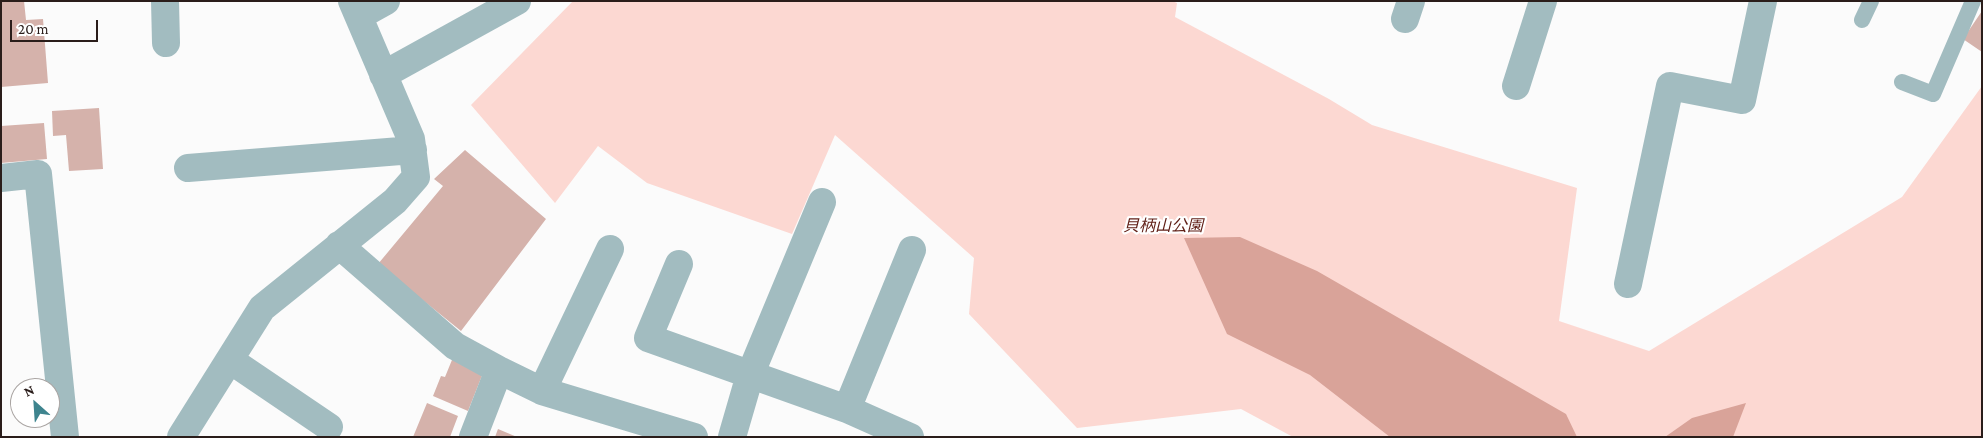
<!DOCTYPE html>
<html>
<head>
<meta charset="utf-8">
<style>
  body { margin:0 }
  #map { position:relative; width:1983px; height:438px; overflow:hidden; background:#fbfbfb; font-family:"Crimson Pro",serif }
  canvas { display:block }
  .frame { position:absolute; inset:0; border:2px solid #2a1d1a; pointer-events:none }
  .north { position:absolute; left:10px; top:378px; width:50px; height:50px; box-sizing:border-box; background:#fff; border:1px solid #aaa5a3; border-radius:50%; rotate:334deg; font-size:14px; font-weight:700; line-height:20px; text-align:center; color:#2a1d1a }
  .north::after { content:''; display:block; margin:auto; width:18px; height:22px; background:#3e848e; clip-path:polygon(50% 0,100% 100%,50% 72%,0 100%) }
  .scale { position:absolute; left:10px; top:20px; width:88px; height:22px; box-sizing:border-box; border:2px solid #2a1d1a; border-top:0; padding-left:6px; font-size:15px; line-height:18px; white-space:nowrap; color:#2a1d1a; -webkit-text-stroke:4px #fff; paint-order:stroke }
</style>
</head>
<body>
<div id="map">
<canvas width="1983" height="438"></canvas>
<div class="frame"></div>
<div class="north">N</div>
<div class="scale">20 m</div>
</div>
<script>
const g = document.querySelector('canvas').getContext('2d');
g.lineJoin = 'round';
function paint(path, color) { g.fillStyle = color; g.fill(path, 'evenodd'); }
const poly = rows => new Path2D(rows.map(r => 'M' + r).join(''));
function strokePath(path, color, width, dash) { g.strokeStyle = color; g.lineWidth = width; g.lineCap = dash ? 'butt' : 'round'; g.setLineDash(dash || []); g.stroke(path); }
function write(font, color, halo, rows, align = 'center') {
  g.font = font + ' "Crimson Pro","Noto Sans JP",serif'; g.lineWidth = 4.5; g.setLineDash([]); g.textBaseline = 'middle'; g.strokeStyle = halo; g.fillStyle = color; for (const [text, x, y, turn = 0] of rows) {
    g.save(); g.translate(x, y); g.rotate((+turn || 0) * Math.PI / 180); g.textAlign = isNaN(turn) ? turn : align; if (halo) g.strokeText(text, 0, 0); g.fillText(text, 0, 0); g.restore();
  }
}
paint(poly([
  [573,1,1172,1,1177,3,1175,17,1329,99,1372,125,1577,188,1559,321,1649,351,1902,197,1982,86,1982,437,1293,437,1241,409,1077,428,969,314,974,258,835,135,792,234,647,183,598,146,555,203,471,105]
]), '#fcd8d2');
paint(poly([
  [1240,237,1317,271,1566,414,1577,437,1390,437,1310,375,1227,334,1184,238],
  [1746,403,1733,437,1665,437,1692,418]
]), '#d9a399');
paint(poly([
  [1,1,24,1,26,20,43,19,48,83,1,87],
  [1982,11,1982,52,1963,39],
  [99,108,103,169,69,171,66,135,53,136,52,111],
  [44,123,47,159,1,163,1,126],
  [465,150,546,219,461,331,378,264,443,186,434,179],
  [454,355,485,368,468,411,433,396,441,376,445,377],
  [427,403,458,416,450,437,413,437],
  [498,429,517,437,495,437]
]), '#d5b2ab');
strokePath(poly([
  [1862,20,1871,1],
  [1902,82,1933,94,1973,1]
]), '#a2bcc0', 16);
strokePath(poly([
  [165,1,166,43],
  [359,16,386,1],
  [1405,19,1411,1],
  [383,75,517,1],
  [1516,86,1543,1],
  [188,168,413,150],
  [1,178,38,174,65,437],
  [339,245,455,346,499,370,542,391,694,437],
  [679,264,648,338,847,409,910,437],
  [1628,284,1670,86,1742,100,1763,1],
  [230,360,329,427],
  [542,391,610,249],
  [847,409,912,250],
  [181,437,262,308,395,201,416,177,411,139,352,1],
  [473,437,499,370],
  [732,437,750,375,822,202]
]), '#a2bcc0', 28);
write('italic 16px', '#612118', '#fff', [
  ["貝柄山公園",1163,226]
]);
</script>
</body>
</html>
